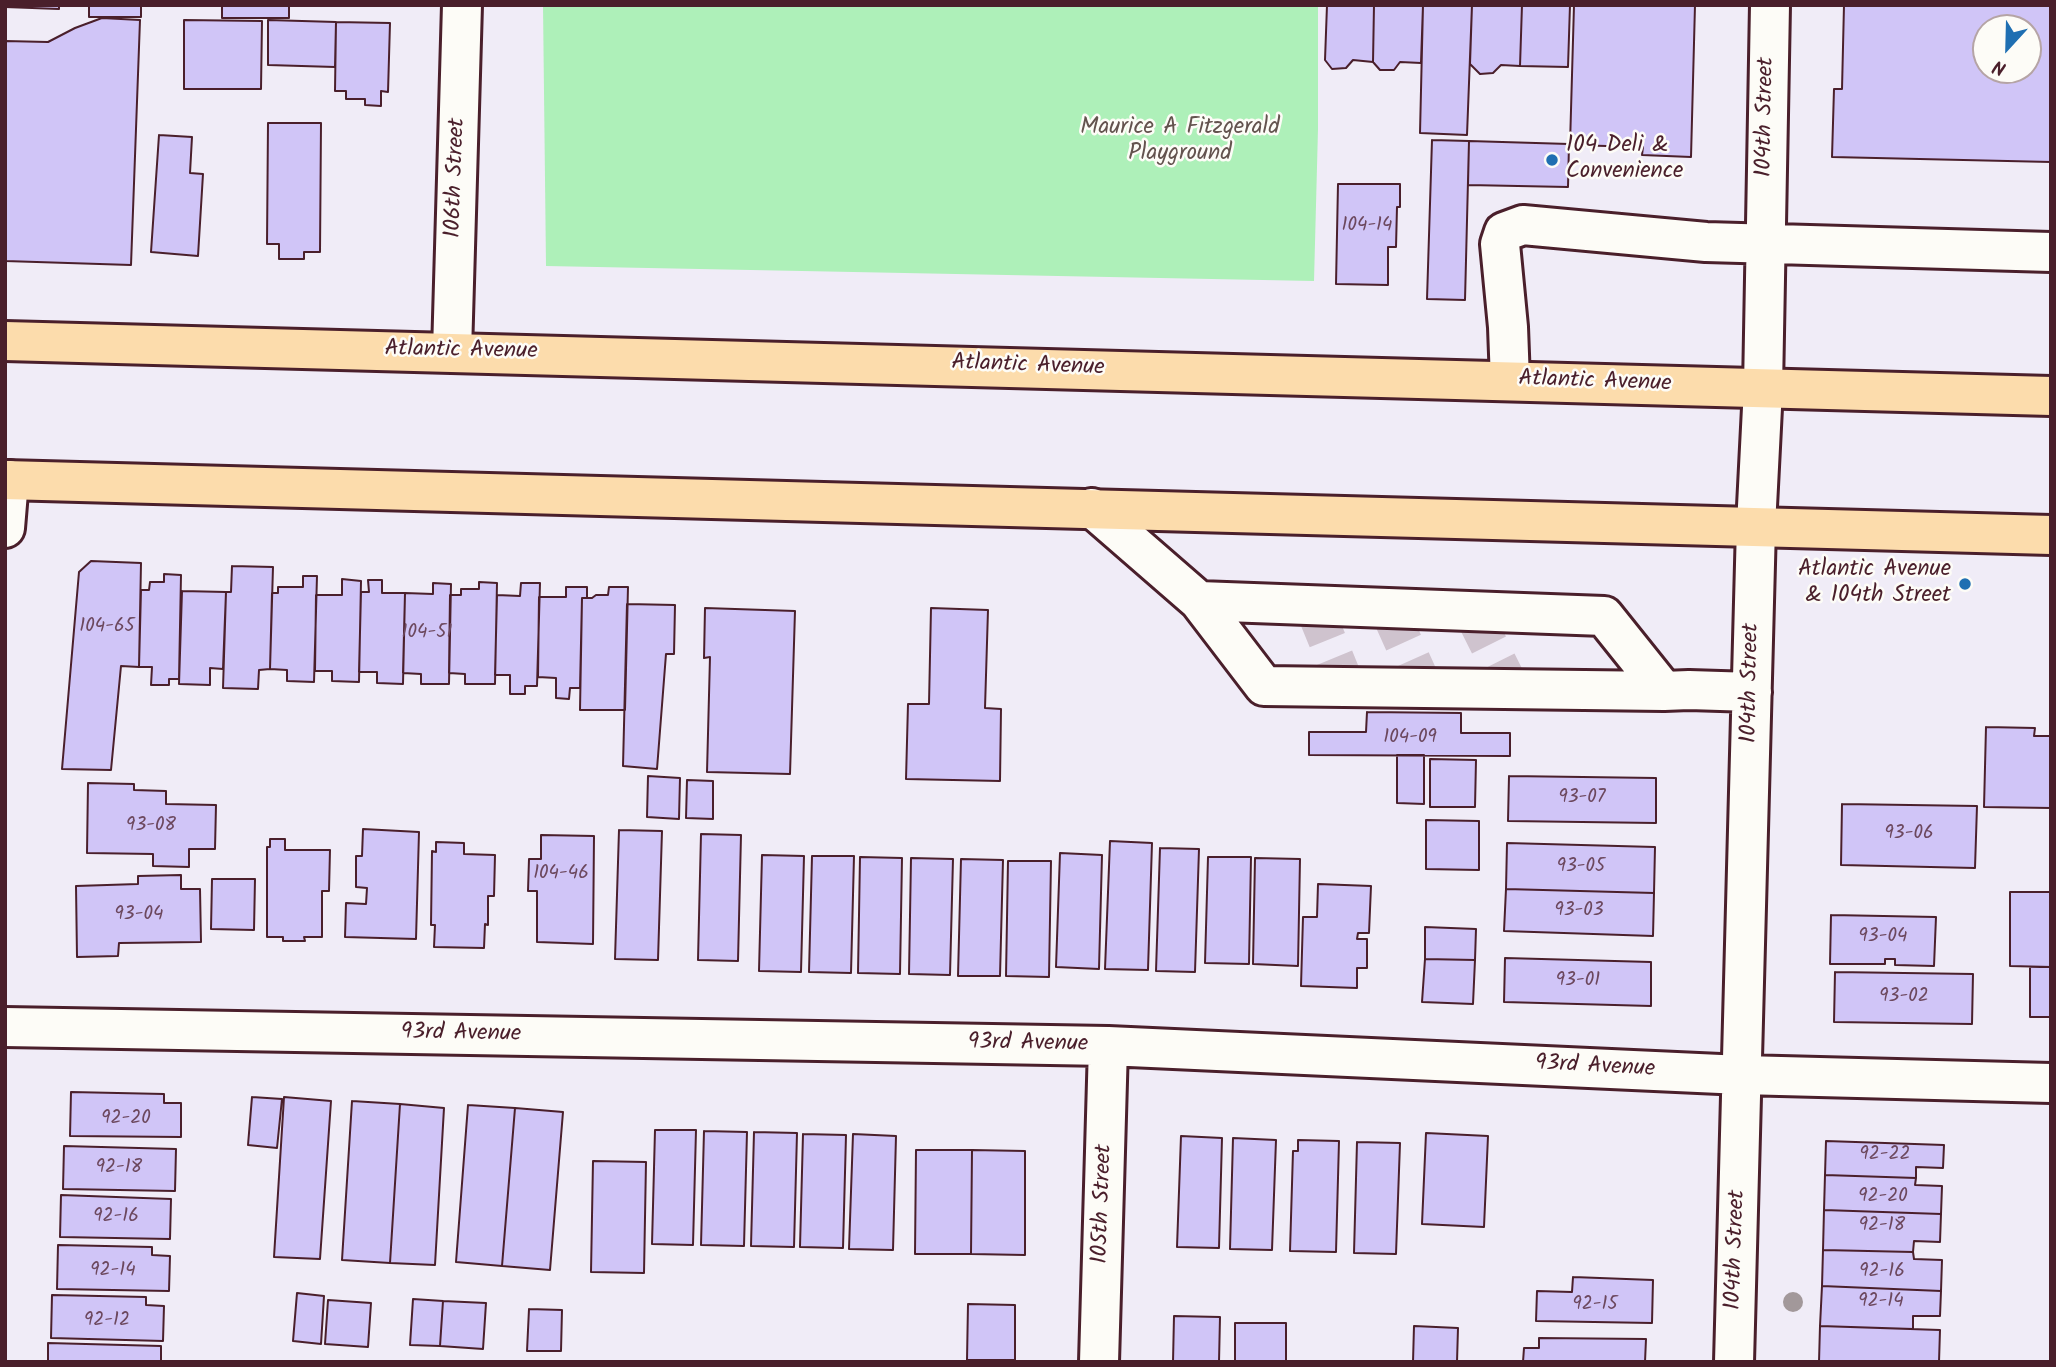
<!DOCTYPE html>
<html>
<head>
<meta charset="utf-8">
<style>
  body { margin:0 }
  #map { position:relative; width:2056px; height:1367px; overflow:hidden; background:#f0ecf7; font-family:Kalam,sans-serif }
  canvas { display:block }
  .frame { position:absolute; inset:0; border:7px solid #4a1f2b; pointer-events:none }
  .north { position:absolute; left:1972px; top:14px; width:70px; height:70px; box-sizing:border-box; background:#fdfcf7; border:2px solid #b5a4a5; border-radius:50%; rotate:202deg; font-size:19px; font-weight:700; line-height:28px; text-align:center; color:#4a1f2b }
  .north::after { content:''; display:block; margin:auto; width:24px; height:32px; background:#1f6fb2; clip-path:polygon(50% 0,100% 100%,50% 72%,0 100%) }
</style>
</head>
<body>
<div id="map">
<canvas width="2056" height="1367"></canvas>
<div class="frame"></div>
<div class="north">N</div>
</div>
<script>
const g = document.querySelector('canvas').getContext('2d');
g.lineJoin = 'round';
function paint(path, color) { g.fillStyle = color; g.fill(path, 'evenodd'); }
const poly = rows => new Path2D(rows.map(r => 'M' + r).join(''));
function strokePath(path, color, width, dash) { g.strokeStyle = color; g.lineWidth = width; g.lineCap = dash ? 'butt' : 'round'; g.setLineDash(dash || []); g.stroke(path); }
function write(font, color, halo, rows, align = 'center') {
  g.font = font + ' Kalam,sans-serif'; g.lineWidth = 5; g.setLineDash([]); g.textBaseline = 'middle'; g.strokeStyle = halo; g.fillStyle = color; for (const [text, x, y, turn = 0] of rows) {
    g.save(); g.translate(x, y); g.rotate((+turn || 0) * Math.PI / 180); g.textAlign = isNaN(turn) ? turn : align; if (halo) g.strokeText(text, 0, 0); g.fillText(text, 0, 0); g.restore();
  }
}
paint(poly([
  [543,5,1318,5,1318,129,1314,281,546,266]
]), '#aef0b9');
const building = poly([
  [5,5,59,5,59,9,5,7,5,5],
  [89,5,141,5,141,17,89,17,89,5],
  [222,5,289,5,289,18,222,18,222,5],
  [1327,5,1374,5,1373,62,1353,60,1346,68,1332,69,1325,60,1327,5],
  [1374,5,1423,5,1421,63,1400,62,1394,70,1380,70,1373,62,1374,5],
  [1423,5,1472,5,1467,135,1420,133,1423,5],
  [1472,5,1522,5,1520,66,1501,65,1493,73,1480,74,1470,64,1472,5],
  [1522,5,1570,5,1568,67,1520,66,1522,5],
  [1574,5,1695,5,1691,157,1642,155,1643,147,1570,145,1574,5],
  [1844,5,2051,5,2051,162,1832,157,1834,89,1842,89,1844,5],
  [1986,28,2028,28,2028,70,1986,70,1986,28],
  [102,18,140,20,131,265,5,261,5,41,48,42,75,28,102,18],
  [184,20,262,21,261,89,184,89,184,20],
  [268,20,336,22,335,67,268,65,268,20],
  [336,22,390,23,388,92,381,91,381,106,365,105,365,99,346,99,346,91,335,91,336,22],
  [268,123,321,123,320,252,304,252,304,259,279,259,279,244,267,244,268,123],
  [159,135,192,137,190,173,203,174,198,256,151,252,159,135],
  [1432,140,1469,141,1465,300,1427,299,1432,140],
  [1469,141,1569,144,1568,187,1468,185,1469,141],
  [1338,184,1400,184,1400,207,1397,207,1396,247,1388,247,1388,285,1336,284,1338,184],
  [91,561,141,563,139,667,121,666,111,770,62,769,79,572,91,561],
  [232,566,273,567,270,669,259,670,258,689,223,688,226,592,231,592,232,566],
  [164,574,181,575,179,679,169,679,169,685,151,685,152,667,139,667,141,590,149,590,150,582,164,582,164,574],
  [303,576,317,576,314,682,287,681,287,670,270,669,272,593,278,593,278,587,303,587,303,576],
  [342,579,361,581,359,682,332,681,332,671,315,671,316,595,342,595,342,579],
  [368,580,382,580,382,593,405,593,403,684,377,683,377,672,359,672,361,592,369,592,368,580],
  [479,582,497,583,495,684,465,684,465,674,449,673,450,595,461,595,461,589,479,589,479,582],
  [433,583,451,584,449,684,421,684,421,674,403,673,405,593,433,594,433,583],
  [521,583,540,583,537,686,525,686,525,694,510,694,510,675,495,675,497,595,520,596,521,583],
  [566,587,587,587,587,598,582,598,580,688,570,688,569,699,556,698,556,678,538,677,539,597,566,597,566,587],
  [609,587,628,587,625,710,580,710,582,598,592,598,596,595,608,595,609,587],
  [182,591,226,592,223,669,210,668,210,685,179,684,182,591],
  [627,604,675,605,674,654,666,654,657,769,623,766,627,604],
  [705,608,795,611,790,774,707,772,710,657,704,658,705,608],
  [931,608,988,610,985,708,1001,709,1000,781,906,779,908,704,929,704,931,608],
  [1367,712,1461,713,1461,733,1510,733,1510,756,1309,755,1309,732,1366,732,1367,712],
  [1986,727,2035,728,2034,736,2051,736,2051,808,1984,807,1986,727],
  [1397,755,1424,755,1424,804,1397,803,1397,755],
  [1430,759,1476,760,1475,807,1430,807,1430,759],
  [648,776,680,778,679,819,647,817,648,776],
  [1509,776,1656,778,1656,823,1508,821,1509,776],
  [687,780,713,781,713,819,686,818,687,780],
  [88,783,134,784,134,790,166,791,166,804,216,805,215,849,189,849,189,867,153,866,153,854,87,853,88,783],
  [1842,804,1977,806,1975,868,1841,865,1842,804],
  [1426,820,1479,821,1479,870,1426,869,1426,820],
  [363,829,419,832,416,939,345,937,346,903,366,904,367,888,356,887,356,856,362,856,363,829],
  [619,830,662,831,658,960,615,959,619,830],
  [701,834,741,835,738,961,698,960,701,834],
  [541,835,594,836,593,944,537,942,537,891,528,891,529,859,541,859,541,835],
  [270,839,285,839,285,850,330,850,329,891,322,891,322,937,304,937,305,941,283,941,283,937,267,937,267,847,270,847,270,839],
  [1110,841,1152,843,1148,970,1105,969,1110,841],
  [436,842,464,843,464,854,495,855,494,896,488,896,488,925,485,924,484,948,434,947,435,925,431,925,432,851,436,852,436,842],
  [1507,843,1655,847,1654,893,1506,889,1507,843],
  [1160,848,1199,849,1195,972,1156,971,1160,848],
  [1060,853,1102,855,1099,969,1056,967,1060,853],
  [762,855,804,856,801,972,759,971,762,855],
  [812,856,854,856,851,973,809,972,812,856],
  [860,857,902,858,900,974,858,973,860,857],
  [1208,857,1251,857,1249,964,1205,963,1208,857],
  [911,858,953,859,950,975,909,974,911,858],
  [1255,858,1300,859,1298,966,1253,964,1255,858],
  [961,859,1003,860,1000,976,958,976,961,859],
  [1008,861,1051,861,1049,977,1006,976,1008,861],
  [181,875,181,889,200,889,201,942,119,943,118,956,77,957,76,886,138,884,138,876,181,875],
  [212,879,255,879,254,930,211,929,212,879],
  [1318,884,1371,886,1369,933,1358,933,1357,939,1367,939,1367,968,1357,968,1357,988,1301,986,1303,917,1317,917,1318,884],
  [1506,889,1654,893,1653,936,1504,931,1506,889],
  [2010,892,2051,892,2051,967,2010,966,2010,892],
  [1831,915,1936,917,1934,966,1895,965,1895,959,1885,959,1885,964,1830,964,1831,915],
  [1425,927,1476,929,1475,960,1425,959,1425,927],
  [1505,958,1651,962,1651,1006,1504,1002,1505,958],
  [1425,959,1475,960,1473,1004,1422,1002,1425,959],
  [2030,967,2051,967,2051,1017,2030,1017,2030,967],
  [1835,972,1973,974,1972,1024,1834,1022,1835,972],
  [71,1092,164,1094,164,1103,181,1103,181,1137,70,1136,71,1092],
  [252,1097,282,1099,277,1148,248,1145,252,1097],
  [284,1097,331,1101,320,1259,274,1257,284,1097],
  [352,1101,400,1104,390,1263,342,1260,352,1101],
  [400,1104,444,1108,435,1265,390,1263,400,1104],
  [468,1105,515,1108,502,1266,456,1262,468,1105],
  [515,1108,563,1112,550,1270,502,1266,515,1108],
  [655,1130,696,1130,693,1245,652,1244,655,1130],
  [704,1131,747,1132,744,1246,701,1245,704,1131],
  [754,1132,797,1133,794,1247,751,1246,754,1132],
  [1426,1133,1488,1136,1484,1227,1422,1224,1426,1133],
  [803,1134,846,1135,843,1248,800,1247,803,1134],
  [853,1134,896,1136,893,1250,849,1249,853,1134],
  [1181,1136,1222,1138,1219,1248,1177,1247,1181,1136],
  [1233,1138,1276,1140,1272,1250,1230,1249,1233,1138],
  [1298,1140,1339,1141,1336,1252,1290,1251,1293,1151,1298,1151,1298,1140],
  [1826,1141,1944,1145,1943,1168,1916,1167,1916,1178,1825,1175,1826,1141],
  [1357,1142,1400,1143,1396,1254,1354,1253,1357,1142],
  [64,1146,176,1149,175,1191,63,1189,64,1146],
  [916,1150,972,1150,971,1254,915,1254,916,1150],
  [972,1150,1025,1151,1025,1255,971,1254,972,1150],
  [593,1161,646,1162,644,1273,591,1272,593,1161],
  [1825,1175,1916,1178,1915,1185,1942,1186,1941,1214,1824,1210,1825,1175],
  [61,1195,171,1199,170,1239,60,1237,61,1195],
  [1824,1210,1941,1214,1940,1242,1914,1241,1913,1252,1823,1250,1824,1210],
  [58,1245,152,1247,152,1255,170,1256,169,1291,57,1289,58,1245],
  [1823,1250,1913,1252,1914,1259,1942,1260,1941,1291,1822,1286,1823,1250],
  [1573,1277,1653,1280,1652,1323,1536,1321,1537,1291,1572,1292,1573,1277],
  [1822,1286,1941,1291,1940,1316,1913,1316,1913,1329,1820,1326,1822,1286],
  [297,1293,324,1296,321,1344,293,1341,297,1293],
  [52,1295,146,1297,146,1305,164,1306,163,1341,51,1338,52,1295],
  [413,1299,443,1301,440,1346,410,1345,413,1299],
  [328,1300,371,1303,368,1347,325,1344,328,1300],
  [443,1301,486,1303,483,1349,440,1346,443,1301],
  [968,1304,1015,1305,1015,1360,967,1360,968,1304],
  [529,1309,562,1310,561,1351,527,1351,529,1309],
  [1174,1316,1220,1317,1219,1362,1173,1362,1174,1316],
  [1235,1323,1286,1323,1286,1362,1235,1362,1235,1323],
  [1414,1326,1458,1328,1457,1362,1413,1362,1414,1326],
  [1820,1326,1940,1330,1939,1362,1819,1362,1820,1326],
  [1539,1338,1646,1339,1645,1362,1523,1362,1524,1348,1539,1348,1539,1338],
  [48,1343,161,1346,161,1362,48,1362,48,1343]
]);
paint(building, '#d0c5f7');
strokePath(building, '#4a1f2b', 2);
strokePath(poly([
  [1313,605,1346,686],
  [1388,608,1424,688],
  [1472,611,1511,689]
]), '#cfc3ce', 38, [38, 19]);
const minor = poly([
  [452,352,462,5],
  [1510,381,1508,327,1500,244,1504,232,1523,225,1706,242,2051,252],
  [1092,508,1199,601,1604,616,1664,691,1689,690,1752,692],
  [5,528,9,480],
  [1199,601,1264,686,1664,691],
  [5,1027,1108,1046,1742,1075,2051,1083],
  [1099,1362,1108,1046],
  [1734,1362,1756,526,1763,388,1770,5]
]);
const major = poly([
  [5,341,2051,396],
  [5,480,2051,535]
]);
strokePath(minor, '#4a1f2b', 44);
strokePath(major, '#4a1f2b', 44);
strokePath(minor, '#fdfcf7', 38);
strokePath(major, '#fcdcac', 38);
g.fillStyle = '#a2989a';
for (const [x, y] of [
  [1793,1302]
]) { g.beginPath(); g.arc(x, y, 10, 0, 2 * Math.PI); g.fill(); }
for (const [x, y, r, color] of [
  [1552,160,7,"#1f6fb2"],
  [1965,584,7,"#1f6fb2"]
]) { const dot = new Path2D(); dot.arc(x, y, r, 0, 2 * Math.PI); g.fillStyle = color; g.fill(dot); strokePath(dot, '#fdfcf7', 2.5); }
write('19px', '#6c485e', null, [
  ["104-14",1367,227],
  ["104-65",107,628],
  ["104-51",427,634],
  ["104-09",1410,739],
  ["93-07",1582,799],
  ["93-08",151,827],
  ["93-06",1909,835],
  ["93-05",1581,868],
  ["104-46",561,875],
  ["93-03",1579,912],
  ["93-04",139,916],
  ["93-04",1883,938],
  ["93-01",1578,982],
  ["93-02",1904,998],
  ["92-20",126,1120],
  ["92-22",1885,1156],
  ["92-18",119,1169],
  ["92-20",1883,1198],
  ["92-16",116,1218],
  ["92-18",1882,1227],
  ["92-14",113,1272],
  ["92-16",1882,1273],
  ["92-14",1881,1303],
  ["92-15",1595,1306],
  ["92-12",107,1322]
]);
write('23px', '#4a1f2b', '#fdfcf7', [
  ["104th Street",1767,117,-89],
  ["106th Street",457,178,-88],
  ["Atlantic Avenue",461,352,1],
  ["Atlantic Avenue",1028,367,2],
  ["Atlantic Avenue",1595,383,2],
  ["104th Street",1752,683,-89],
  ["93rd Avenue",461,1035,1],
  ["93rd Avenue",1028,1045,1],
  ["93rd Avenue",1595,1068,3],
  ["105th Street",1104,1204,-88],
  ["104th Street",1737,1250,-88]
]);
write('23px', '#63534e', '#fdfcf7', [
  ["Maurice A Fitzgerald",1180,129],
  ["Playground",1180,155]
]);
write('23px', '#4a1f2b', '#fdfcf7', [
  ["104 Deli &",1566,147],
  ["Convenience",1566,173],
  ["Atlantic Avenue",1951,571,"right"],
  ["& 104th Street",1951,597,"right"]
], 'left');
</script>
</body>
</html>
